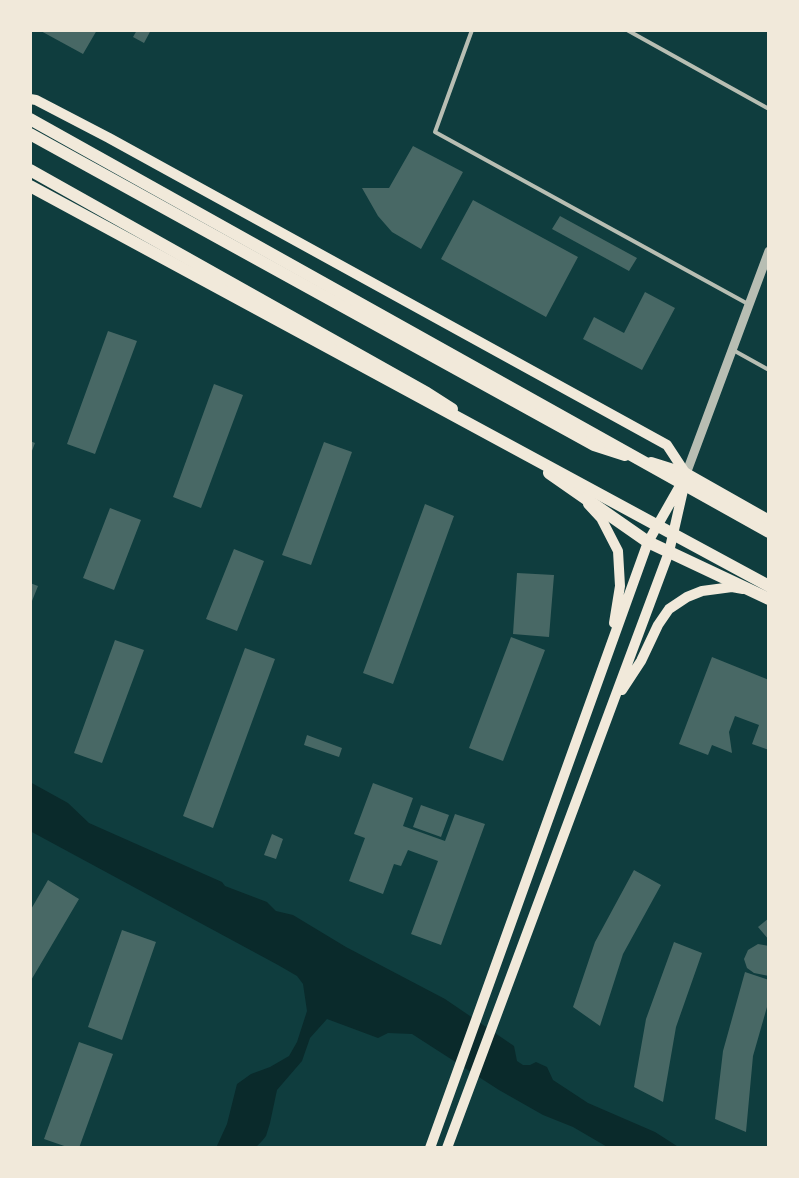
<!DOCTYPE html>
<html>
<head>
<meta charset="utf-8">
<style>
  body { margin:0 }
  #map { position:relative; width:799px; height:1178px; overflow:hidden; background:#0f3d3e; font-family:"Fira Sans",sans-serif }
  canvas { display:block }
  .frame { position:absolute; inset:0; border:32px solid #f1e9da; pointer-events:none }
</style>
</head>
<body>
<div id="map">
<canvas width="799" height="1178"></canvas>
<div class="frame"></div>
</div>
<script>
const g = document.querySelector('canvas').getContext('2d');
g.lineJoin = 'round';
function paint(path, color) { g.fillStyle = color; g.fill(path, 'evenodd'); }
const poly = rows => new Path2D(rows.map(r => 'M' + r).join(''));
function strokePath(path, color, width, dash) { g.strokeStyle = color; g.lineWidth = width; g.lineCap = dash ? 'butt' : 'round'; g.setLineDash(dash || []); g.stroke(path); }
paint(poly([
  [30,782,68,803,89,823,222,882,225,886,267,902,276,911,293,915,346,947,445,999,514,1046,517,1061,523,1065,530,1065,536,1062,547,1067,553,1080,588,1103,655,1132,680,1148,609,1148,573,1127,543,1115,499,1090,412,1034,388,1033,378,1038,327,1019,310,1038,302,1061,277,1090,270,1123,266,1136,262,1141,255,1148,216,1148,227,1124,237,1084,251,1074,270,1067,289,1056,297,1042,307,1011,303,984,297,976,278,965,30,831]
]), '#0a2a2b');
paint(poly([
  [39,30,97,30,83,54],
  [137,30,151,30,144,43,133,37],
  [413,146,463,172,421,249,392,232,378,216,362,188,389,188],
  [473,200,578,257,546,317,441,259],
  [560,216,637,258,629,271,552,229],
  [645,292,675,308,642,370,583,339,594,317,624,333],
  [108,331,137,341,95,454,67,444],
  [214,384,243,395,201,508,173,497],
  [30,441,35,443,30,456],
  [324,442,352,452,311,565,282,555],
  [425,504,454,516,393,684,363,673],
  [110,508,141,520,114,590,83,578],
  [234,549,264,561,237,631,206,619],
  [517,573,554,575,549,637,513,634],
  [30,583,38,586,30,606],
  [511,637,545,650,503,761,469,748],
  [115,640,144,650,102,763,74,753],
  [245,648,275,659,213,828,183,816],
  [712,657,769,680,769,750,752,744,759,725,735,716,729,732,732,753,712,745,708,755,679,744],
  [307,735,342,748,339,757,304,745],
  [373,783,413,798,403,826,445,841,455,814,485,824,441,945,411,934,438,861,408,850,401,866,394,864,383,894,349,881,365,838,354,834],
  [421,805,449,815,441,837,413,827],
  [272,834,283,839,276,859,264,855],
  [634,870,661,885,623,954,600,1026,573,1007,595,942],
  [48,880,79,899,30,982,30,911],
  [769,918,769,940,758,927],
  [122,930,156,942,122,1040,88,1027],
  [674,942,702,953,676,1027,663,1102,634,1087,646,1019],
  [758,944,769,946,769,976,754,973,747,968,744,959,748,950],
  [745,972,769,980,769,1000,753,1056,746,1132,715,1119,723,1051],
  [79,1042,113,1054,79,1148,70,1148,44,1139]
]), '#486865');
strokePath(poly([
  [472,30,435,132,748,304],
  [627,30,769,109],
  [733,350,769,370]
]), '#b8beb3', 4);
strokePath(poly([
  [686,474,769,251]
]), '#b8beb3', 9);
strokePath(poly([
  [30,99,36,100,109,138,667,445,686,474],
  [588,504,601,518,618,551,620,586,614,623],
  [622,690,641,661,658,625,669,609,687,597,702,591,732,587,743,589],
  [430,1148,648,542,685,477],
  [447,1148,669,552,684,486]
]), '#f1e9da', 10);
strokePath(poly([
  [30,134,594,445,625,455],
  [30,170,427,393,452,409],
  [651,463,686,474,769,521],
  [549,473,648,542,769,599]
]), '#f1e9da', 12);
strokePath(poly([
  [30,119,769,532],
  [30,186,769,586]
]), '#f1e9da', 12);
</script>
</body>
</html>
